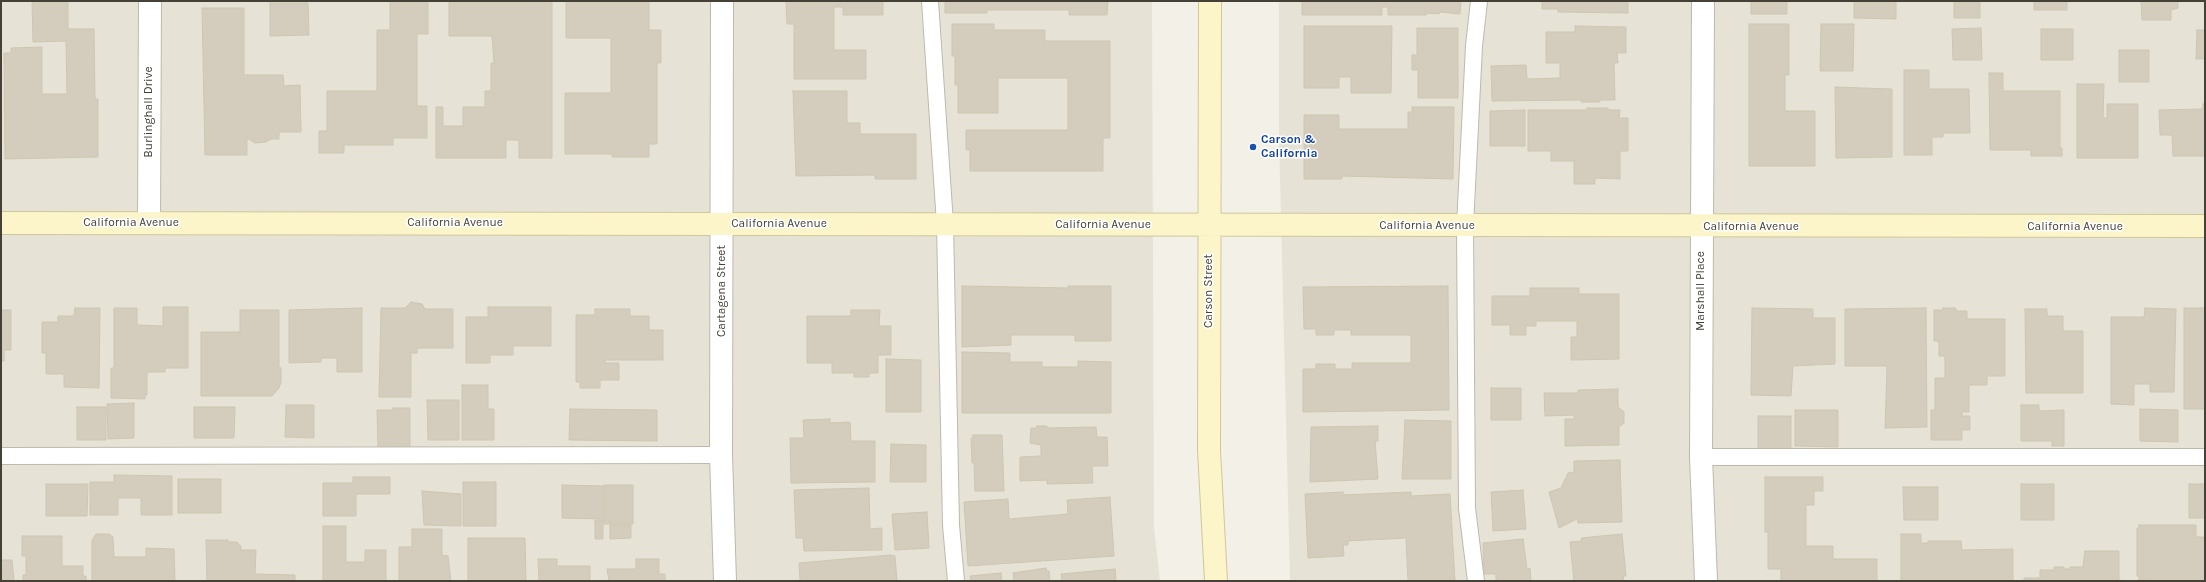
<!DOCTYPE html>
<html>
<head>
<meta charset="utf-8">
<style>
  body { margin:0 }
  #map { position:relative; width:2206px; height:582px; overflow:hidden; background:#f3f1e7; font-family:Karla,sans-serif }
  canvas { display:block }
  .frame { position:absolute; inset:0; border:2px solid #464137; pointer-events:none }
</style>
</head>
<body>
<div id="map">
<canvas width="2206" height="582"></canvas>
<div class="frame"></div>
</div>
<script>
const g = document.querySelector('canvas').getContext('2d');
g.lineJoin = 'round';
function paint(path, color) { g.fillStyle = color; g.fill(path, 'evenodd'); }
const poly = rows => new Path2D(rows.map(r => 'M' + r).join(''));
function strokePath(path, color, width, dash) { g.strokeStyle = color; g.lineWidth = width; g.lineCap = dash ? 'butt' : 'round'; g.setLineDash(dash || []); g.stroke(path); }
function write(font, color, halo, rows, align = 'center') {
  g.font = font + ' Karla,sans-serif'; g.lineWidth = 3; g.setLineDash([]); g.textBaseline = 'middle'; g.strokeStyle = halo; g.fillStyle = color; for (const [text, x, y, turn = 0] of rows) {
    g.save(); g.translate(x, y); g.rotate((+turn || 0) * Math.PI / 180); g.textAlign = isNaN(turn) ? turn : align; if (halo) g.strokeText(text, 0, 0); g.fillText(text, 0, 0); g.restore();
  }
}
paint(poly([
  [1,1,1152,1,1154,527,1160,581,1,581],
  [1279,1,2205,1,2205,581,1290,581,1279,139]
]), '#e6e3d6');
const building = poly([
  [32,1,68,1,68,29,94,29,95,99,98,99,98,157,5,159,4,53,11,53,11,48,42,47,42,94,67,94,66,41,33,42,32,1],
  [390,1,428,1,428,34,417,34,417,106,427,106,427,138,393,138,393,145,344,145,344,153,319,153,319,131,327,131,327,91,377,91,377,30,390,30,390,1],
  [449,1,552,1,552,158,519,158,519,140,506,140,506,158,436,158,436,107,443,107,443,126,463,126,463,107,485,107,485,91,491,91,491,63,494,63,492,36,449,36,449,1],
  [566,1,649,1,649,30,661,30,661,63,657,63,657,144,649,144,649,157,612,157,612,154,565,154,565,93,611,93,611,38,566,38,566,1],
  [786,1,883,1,883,15,843,15,843,7,834,7,834,50,866,50,866,79,794,79,794,24,787,24,786,1],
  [945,1,1108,1,1107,15,1069,15,1069,10,987,10,987,13,945,13,945,1],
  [1302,1,1461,1,1460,14,1440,12,1439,14,1427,13,1426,15,1388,15,1388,7,1382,7,1382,15,1302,15,1302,1],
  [1542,1,1628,1,1628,13,1558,12,1558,9,1542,9,1542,1],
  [1751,1,1787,1,1787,14,1751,14,1751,1],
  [1854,1,1896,1,1896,19,1854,18,1854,1],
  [1954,1,1980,1,1980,18,1954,18,1954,1],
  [2034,1,2067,1,2067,10,2034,10,2034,1],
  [2141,1,2178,1,2178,8,2171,10,2171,20,2142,20,2141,1],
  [270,3,308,3,309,35,270,36,270,3],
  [202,8,244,8,244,75,283,75,284,86,300,85,301,132,279,132,279,139,271,139,266,142,255,143,247,138,247,155,205,155,202,8],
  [952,24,994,24,994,30,1045,30,1045,41,1110,41,1110,138,1103,138,1103,171,970,171,970,150,966,150,966,130,1068,130,1068,78,998,78,998,113,958,113,958,85,955,85,955,56,952,56,952,24],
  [1749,24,1789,24,1789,75,1785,75,1785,111,1815,111,1815,166,1749,166,1749,24],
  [1821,24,1854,24,1853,71,1820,71,1821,24],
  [1304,26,1392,26,1391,93,1351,93,1351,77,1339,77,1339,88,1304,88,1304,26],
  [1575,26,1626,27,1626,53,1617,53,1618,63,1614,63,1615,100,1600,100,1600,102,1581,102,1581,100,1492,101,1491,66,1526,65,1527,79,1560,78,1560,63,1546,63,1546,32,1575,32,1575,26],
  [1417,28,1458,28,1458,98,1418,98,1418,70,1412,70,1412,55,1417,55,1417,28],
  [1981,28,1982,60,1953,60,1952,29,1981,28],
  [2041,29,2073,29,2073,60,2041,60,2041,29],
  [2197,30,2205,30,2205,59,2196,59,2197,30],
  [2119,50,2149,50,2149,82,2119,82,2119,50],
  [1904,70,1929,70,1929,89,1969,89,1970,133,1943,133,1943,137,1932,137,1932,155,1904,155,1904,70],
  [1989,73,2003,73,2003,91,2060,91,2060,148,2062,148,2062,156,2031,156,2031,150,1990,150,1989,73],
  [2077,84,2104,84,2103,118,2107,118,2107,104,2138,104,2138,158,2077,158,2077,84],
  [1835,87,1892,89,1892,157,1836,158,1835,87],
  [793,91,847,91,847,123,860,123,860,134,916,134,916,179,875,179,875,175,796,176,793,91],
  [2203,104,2205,104,2205,156,2173,156,2172,135,2160,135,2159,110,2203,109,2203,104],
  [1412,107,1454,107,1453,179,1342,176,1342,179,1304,179,1304,115,1339,115,1339,129,1408,129,1408,112,1412,112,1412,107],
  [1587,108,1608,108,1608,110,1620,110,1619,118,1628,118,1628,151,1620,151,1620,179,1595,178,1595,184,1574,184,1574,161,1551,161,1551,151,1528,151,1528,110,1587,110,1587,108],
  [1525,110,1525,146,1490,146,1490,111,1525,110],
  [962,286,1068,288,1068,286,1111,286,1111,341,1075,341,1075,335,1011,335,1011,345,962,347,962,286],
  [1448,286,1449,410,1303,412,1303,369,1316,369,1316,364,1335,364,1335,369,1352,369,1352,363,1411,363,1411,335,1351,335,1351,330,1334,330,1334,335,1316,335,1316,329,1304,329,1303,287,1448,286],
  [1530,288,1579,288,1579,294,1619,294,1619,359,1571,360,1571,337,1577,337,1577,321,1536,321,1536,326,1526,326,1526,335,1510,335,1510,325,1492,325,1492,296,1530,296,1530,288],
  [411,302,422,304,425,309,453,309,453,348,417,348,417,353,411,353,411,397,379,397,381,308,405,308,411,302],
  [163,307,188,307,188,368,165,368,165,372,147,372,147,395,145,395,145,399,111,398,111,368,114,368,114,308,137,308,137,325,163,326,163,307],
  [488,307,551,307,551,346,513,346,513,355,490,355,490,363,466,363,466,317,488,317,488,307],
  [75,308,100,308,99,388,64,387,64,374,46,374,46,353,42,353,42,322,58,322,58,316,74,316,75,308],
  [362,308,362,372,337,372,337,358,321,358,321,362,289,363,289,310,362,308],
  [1752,308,1813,309,1813,318,1835,318,1835,364,1793,366,1791,396,1751,395,1752,308],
  [1926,308,1927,427,1885,428,1887,366,1845,366,1845,309,1926,308],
  [1943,308,1956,308,1956,311,1967,311,1967,319,2005,319,2005,376,1987,376,1987,385,1969,385,1969,412,1962,412,1962,416,1970,416,1970,430,1962,430,1962,440,1931,440,1931,410,1935,410,1935,378,1945,378,1945,356,1939,356,1939,341,1934,341,1934,310,1943,310,1943,308],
  [2145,308,2176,309,2174,392,2150,392,2150,384,2134,384,2134,405,2111,404,2111,317,2144,317,2145,308],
  [2184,308,2205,308,2205,409,2184,409,2184,308],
  [595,309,630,309,630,316,649,316,649,330,663,330,663,360,605,360,605,363,619,363,619,380,600,380,600,388,580,388,580,382,576,382,576,315,595,315,595,309],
  [2025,309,2047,309,2047,316,2063,316,2063,331,2083,331,2083,393,2026,393,2025,309],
  [1,310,11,310,11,350,4,350,4,361,1,361,1,310],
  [240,310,279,310,279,367,281,368,281,382,279,388,272,396,201,396,201,332,240,332,240,310],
  [851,310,880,310,879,326,891,326,891,355,878,355,878,373,869,373,869,377,854,377,854,373,832,373,832,363,807,363,807,316,851,316,851,310],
  [962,352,1010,353,1010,362,1042,362,1042,367,1078,367,1078,361,1111,362,1111,413,962,413,962,352],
  [886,359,921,360,921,412,886,412,886,359],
  [462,385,488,385,488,409,494,409,494,440,462,440,462,385],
  [1491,388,1521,388,1521,420,1491,420,1491,388],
  [1618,389,1618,407,1624,412,1624,423,1619,427,1619,445,1565,446,1565,419,1574,419,1574,415,1545,416,1544,393,1578,393,1578,390,1618,389],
  [427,400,459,400,459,440,428,440,427,400],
  [134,403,134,438,108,439,107,404,134,403],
  [286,405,314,405,314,438,285,437,286,405],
  [2021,405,2039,405,2039,411,2064,410,2064,446,2052,446,2052,441,2021,441,2021,405],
  [77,407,106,407,106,440,77,440,77,407],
  [194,407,235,407,234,438,194,438,194,407],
  [393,408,410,408,410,449,378,449,377,410,393,410,393,408],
  [570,409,657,410,657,441,569,440,570,409],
  [2140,409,2178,410,2178,442,2140,441,2140,409],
  [1795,410,1838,410,1838,447,1795,446,1795,410],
  [1758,416,1791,416,1791,449,1758,449,1758,416],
  [830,419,830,423,850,422,851,441,875,441,875,482,791,483,790,438,804,438,803,420,830,419],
  [1405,420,1451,421,1451,479,1402,479,1405,420],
  [1037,426,1047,426,1047,428,1096,427,1097,437,1107,437,1108,466,1092,466,1093,483,1047,484,1047,480,1020,481,1020,457,1041,456,1041,445,1030,443,1031,428,1037,428,1037,426],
  [1378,426,1378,441,1375,441,1378,479,1310,482,1311,427,1378,426],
  [973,435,1002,435,1004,491,975,491,974,463,972,463,971,438,973,438,973,435],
  [891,444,926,445,926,482,890,482,891,444],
  [1620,460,1622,522,1578,523,1577,519,1559,528,1549,492,1561,488,1568,473,1574,472,1574,461,1620,460],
  [114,475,172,476,172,515,141,515,141,498,118,498,118,515,90,515,90,482,114,482,114,475],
  [353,477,390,477,390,494,356,494,356,516,323,516,323,483,353,483,353,477],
  [1765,477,1823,477,1823,491,1814,491,1814,505,1806,505,1806,546,1833,546,1833,559,1877,559,1877,581,1781,581,1781,569,1768,569,1768,532,1765,532,1765,477],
  [178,479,221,479,221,513,178,513,178,479],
  [463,482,496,482,496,526,463,526,463,482],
  [46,484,88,484,87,516,46,516,46,484],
  [2021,484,2054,484,2054,520,2021,520,2021,484],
  [2189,484,2205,484,2205,518,2189,518,2189,484],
  [562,485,603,486,603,519,562,518,562,485],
  [604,485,633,485,633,524,604,524,604,485],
  [1903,487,1938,487,1938,520,1904,520,1903,487],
  [869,488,870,529,882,528,882,550,804,551,803,538,796,538,794,490,869,488],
  [1523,490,1526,529,1493,531,1491,492,1523,490],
  [422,491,461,494,461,526,424,525,422,491],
  [1343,492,1343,495,1411,492,1411,496,1450,494,1455,581,1408,581,1406,538,1348,541,1348,545,1343,545,1344,556,1308,558,1305,494,1343,492],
  [1110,497,1114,556,968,566,964,502,1008,499,1009,519,1068,514,1067,500,1110,497],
  [927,512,929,548,895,550,892,514,927,512],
  [595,520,603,520,603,539,595,539,595,520],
  [610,525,631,525,631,538,610,539,610,525],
  [2139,525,2196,525,2196,537,2205,537,2205,581,2139,580,2139,576,2137,576,2137,528,2139,528,2139,525],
  [323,526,346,526,346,562,365,562,365,550,386,550,386,581,323,581,323,526],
  [412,529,442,529,442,555,448,556,451,581,399,581,399,547,412,547,412,529],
  [96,534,109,534,113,537,114,557,146,557,146,548,174,549,175,581,92,581,92,540,96,534],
  [1622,534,1626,576,1623,576,1624,581,1574,581,1570,542,1582,541,1581,538,1622,534],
  [1901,534,1921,534,1921,543,1928,543,1928,541,1961,541,1962,550,2013,549,2013,581,1901,581,1901,534],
  [22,536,62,536,62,566,83,566,83,576,86,576,86,581,23,581,23,575,26,575,26,556,22,556,22,536],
  [468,538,525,538,526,581,468,581,468,538],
  [1523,539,1527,569,1530,568,1531,581,1496,581,1496,574,1484,574,1483,543,1523,539],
  [206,540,228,540,228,542,237,542,241,546,241,550,256,550,255,574,295,575,295,581,207,581,206,540],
  [2085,551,2119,551,2119,580,2127,581,2024,581,2024,578,2040,578,2040,570,2054,570,2054,567,2064,567,2064,569,2070,569,2070,567,2083,567,2085,551],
  [890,555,895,556,897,581,800,581,799,563,890,555],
  [538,559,557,559,557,566,590,566,590,581,539,581,538,559],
  [636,559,659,559,659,574,665,574,665,581,609,581,607,569,636,569,636,559],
  [1,560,12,560,14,581,1,581,1,560],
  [1046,568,1047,571,1049,571,1050,581,1014,581,1013,573,1046,568],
  [1115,569,1116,581,1062,581,1061,574,1115,569],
  [1001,573,1002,581,971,581,970,576,1001,573]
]);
paint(building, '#d4cdbd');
strokePath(building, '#cec6b1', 1);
const lane = poly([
  [930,1,945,224,951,525,956,581],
  [1,456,721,455],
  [1701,457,2205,457],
  [1476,581,1467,508,1465,226,1474,46,1479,1]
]);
const street = poly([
  [722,1,721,455,725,581],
  [1703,1,1701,457,1706,581],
  [149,223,150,1]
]);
const secondary = poly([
  [1210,1,1209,450,1216,581],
  [1,223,2205,226]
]);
strokePath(lane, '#beb9ab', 18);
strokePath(street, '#beb9ab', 24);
strokePath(secondary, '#d0c799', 24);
strokePath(lane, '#fff', 16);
strokePath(street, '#fff', 22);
strokePath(secondary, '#fbf5c9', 22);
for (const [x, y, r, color] of [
  [1253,147,4,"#1a4fb4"]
]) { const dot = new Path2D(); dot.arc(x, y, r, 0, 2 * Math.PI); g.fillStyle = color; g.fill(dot); strokePath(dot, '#fff', 1.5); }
write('12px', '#464137', '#fff', [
  ["Burlinghall Drive",149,112,-90],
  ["California Avenue",131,223],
  ["California Avenue",455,223],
  ["California Avenue",779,224],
  ["California Avenue",1103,225],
  ["California Avenue",1427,226],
  ["California Avenue",1751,227],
  ["California Avenue",2075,227],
  ["Cartagena Street",722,291,-90],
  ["Carson Street",1209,291,-90],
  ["Marshall Place",1701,291,-90]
]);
write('bold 12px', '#164399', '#fff', [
  ["Carson &",1261,140],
  ["California",1261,154]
], 'left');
</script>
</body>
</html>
